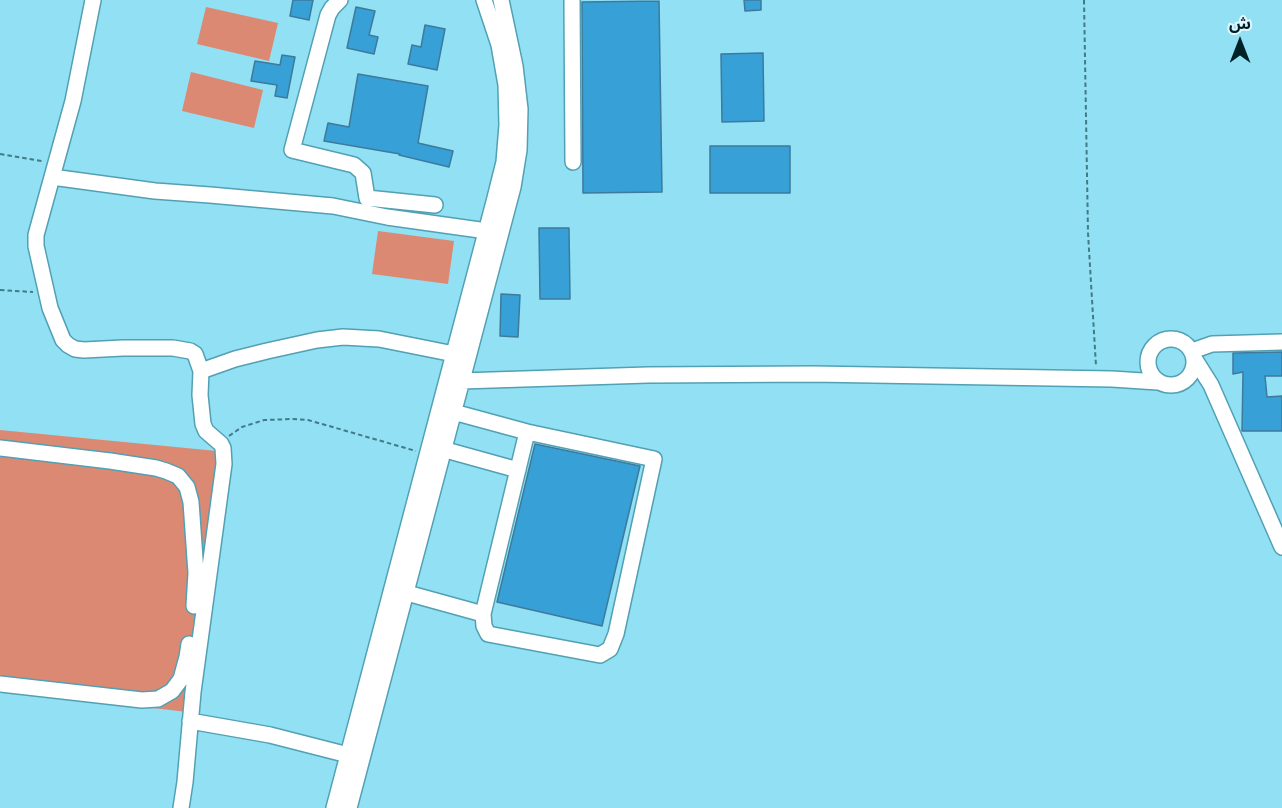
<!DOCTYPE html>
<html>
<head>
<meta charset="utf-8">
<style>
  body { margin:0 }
  #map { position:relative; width:1282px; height:808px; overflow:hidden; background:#91e0f4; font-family:Raleway,"Noto Sans Arabic",sans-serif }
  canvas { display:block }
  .north { position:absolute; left:1210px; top:12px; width:60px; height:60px; -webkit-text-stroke:4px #e1f7fd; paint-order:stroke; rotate:0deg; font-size:16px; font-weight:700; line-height:24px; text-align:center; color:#002128 }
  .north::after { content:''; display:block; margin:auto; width:21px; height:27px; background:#002128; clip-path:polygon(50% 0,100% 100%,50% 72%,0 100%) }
</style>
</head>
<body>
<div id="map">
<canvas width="1282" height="808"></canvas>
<div class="north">ش</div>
</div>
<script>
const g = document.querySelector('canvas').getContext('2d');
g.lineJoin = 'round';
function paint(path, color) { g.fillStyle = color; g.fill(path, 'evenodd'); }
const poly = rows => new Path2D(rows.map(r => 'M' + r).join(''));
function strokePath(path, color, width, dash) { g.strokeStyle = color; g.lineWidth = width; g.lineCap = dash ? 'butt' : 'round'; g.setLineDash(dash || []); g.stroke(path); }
paint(poly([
  [206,7,278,23,269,61,197,44],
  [191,72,263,90,254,128,182,111],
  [378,231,454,241,448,284,372,274],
  [0,430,217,451,187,712,0,690]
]), '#dc8973');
const building = poly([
  [293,0,313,0,309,20,290,16,293,0],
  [744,0,761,0,761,10,745,11,744,0],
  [659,1,662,192,583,193,582,2,659,1],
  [356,7,375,11,369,35,378,37,374,54,347,48,356,7],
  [425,25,445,29,437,70,408,64,412,45,421,47,425,25],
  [763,53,764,121,722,122,721,54,763,53],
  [282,55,295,57,287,98,275,96,277,85,251,81,255,61,280,65,282,55],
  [358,74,428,86,418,143,453,151,449,167,399,155,400,154,324,141,328,123,349,127,358,74],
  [710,146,790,146,790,193,710,193,710,146],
  [539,228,569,228,570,299,540,299,539,228],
  [501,294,520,295,518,337,500,336,501,294],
  [1282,352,1282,376,1265,376,1267,397,1282,396,1282,431,1242,431,1243,372,1233,374,1233,353,1282,352],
  [535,444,640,466,602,626,497,602,535,444]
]);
paint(building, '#37a0d6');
strokePath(building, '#3e7a9c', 1.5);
const minor = poly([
  [93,0,73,101,36,235,36,246,50,308,63,340,68,345,75,349,84,350,123,348,173,348,190,351,195,354,201,371,200,395,203,424,206,431,221,444,223,448,224,464,193,692,185,782,181,808],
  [340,0,332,8,328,15,292,150,354,165,363,173,367,198,435,205],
  [572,0,573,162],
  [52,177,155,191,210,195,333,206,387,217,487,231],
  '1148 362a23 23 0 1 1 46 0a23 23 0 1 1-46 0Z',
  [1192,351,1212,344,1282,342],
  [1194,358,1211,385,1282,547],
  [201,371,235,359,267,351,317,340,343,337,379,339,454,354],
  [461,381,648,375,813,374,1112,379,1158,382],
  [446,410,527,432,654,459,616,634,610,649,600,655,488,634,484,626,483,614,527,432],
  [435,447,518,470],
  [0,448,110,461,156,468,166,471,178,476,187,487,191,502,196,573,194,606],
  [396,590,483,614],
  [0,684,142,700,158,699,172,691,181,679,187,657,189,644],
  [190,721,270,735,356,757],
  [334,808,495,198,504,162,507,125,506,85,499,45,484,0],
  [349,808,513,187,519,150,520,109,515,66,501,0]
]);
strokePath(minor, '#52a0b3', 18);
strokePath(poly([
  [1084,0,1088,233,1096,366],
  [0,154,42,161],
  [0,290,33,292],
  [229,436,242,427,264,420,293,419,308,420,416,451]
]), '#437a87', 2, [4.5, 3]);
strokePath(minor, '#fff', 15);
</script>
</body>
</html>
